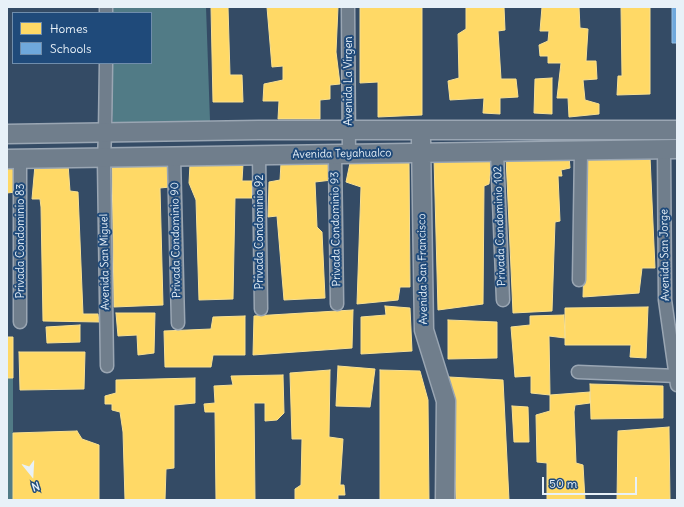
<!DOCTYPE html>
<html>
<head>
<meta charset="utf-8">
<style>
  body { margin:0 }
  #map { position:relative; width:684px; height:507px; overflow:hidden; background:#344b65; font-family:Delius,sans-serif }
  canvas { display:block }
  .frame { position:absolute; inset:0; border:8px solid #e8f1f8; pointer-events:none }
  .legend { position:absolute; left:12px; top:12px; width:140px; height:52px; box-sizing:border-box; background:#1f4a7a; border:1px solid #6f8dac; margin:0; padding:5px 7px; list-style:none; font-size:12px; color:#e8f1f8 }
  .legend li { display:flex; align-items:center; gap:8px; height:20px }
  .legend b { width:20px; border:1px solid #6f8dac }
  .north { position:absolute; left:12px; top:455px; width:40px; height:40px; -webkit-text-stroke:3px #1f4a7a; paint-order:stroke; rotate:162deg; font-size:11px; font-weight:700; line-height:16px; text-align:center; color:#e8f1f8 }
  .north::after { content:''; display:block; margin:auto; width:14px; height:18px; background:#e8f1f8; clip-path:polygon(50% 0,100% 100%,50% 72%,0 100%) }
  .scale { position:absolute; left:542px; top:477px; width:95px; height:18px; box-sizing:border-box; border:2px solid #e8f1f8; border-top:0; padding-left:5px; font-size:12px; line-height:14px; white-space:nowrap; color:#e8f1f8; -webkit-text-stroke:3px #1f4a7a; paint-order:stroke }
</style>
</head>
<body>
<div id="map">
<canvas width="684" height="507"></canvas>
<div class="frame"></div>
<ul class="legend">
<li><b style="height:11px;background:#ffd966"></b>Homes</li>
<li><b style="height:11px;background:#6fa8dc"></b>Schools</li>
</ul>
<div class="north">N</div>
<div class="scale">50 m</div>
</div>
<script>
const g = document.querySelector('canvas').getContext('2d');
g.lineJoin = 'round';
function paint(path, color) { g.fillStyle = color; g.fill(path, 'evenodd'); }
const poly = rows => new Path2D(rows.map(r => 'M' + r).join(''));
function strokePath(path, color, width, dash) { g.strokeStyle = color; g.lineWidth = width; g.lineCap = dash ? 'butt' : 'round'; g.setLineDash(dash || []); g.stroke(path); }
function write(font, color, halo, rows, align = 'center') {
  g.font = font + ' Delius,sans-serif'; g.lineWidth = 4; g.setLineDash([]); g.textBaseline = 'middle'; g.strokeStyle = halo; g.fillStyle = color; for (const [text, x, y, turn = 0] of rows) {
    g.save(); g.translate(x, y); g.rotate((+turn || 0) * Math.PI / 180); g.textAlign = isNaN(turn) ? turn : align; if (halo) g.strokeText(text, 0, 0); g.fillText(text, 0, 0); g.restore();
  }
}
paint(poly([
  [108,7,206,7,210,121,113,124,109,63,151,63,151,13,108,13],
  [7,378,13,378,13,500,7,500]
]), '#517b86');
const homes = poly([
  [211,7,228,7,230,75,242,75,243,102,213,102,211,7],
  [267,7,338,7,336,52,340,84,330,85,330,99,320,100,320,119,278,119,279,101,263,101,264,84,283,80,283,66,272,67,267,7],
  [360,7,422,7,422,115,378,117,378,82,360,83,360,7],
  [466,7,504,7,505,30,498,31,501,79,516,79,518,97,500,98,500,114,483,113,484,98,450,100,448,81,459,78,458,34,466,29,466,7],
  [542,7,579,7,580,28,588,29,586,61,596,61,597,79,583,80,585,100,599,104,599,114,569,117,568,98,557,98,561,63,548,63,548,56,540,56,539,45,548,41,549,31,540,31,542,7],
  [621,7,650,7,650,94,617,95,618,76,622,76,621,7],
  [552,78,552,114,534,113,535,79,552,78],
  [569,156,570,168,561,170,562,176,558,176,560,221,555,222,552,311,513,313,506,157,569,156],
  [587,157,650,157,655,268,642,268,639,293,583,297,587,157],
  [434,158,492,158,489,184,484,186,483,304,438,310,434,158],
  [409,159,410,287,400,287,398,300,357,304,361,187,346,182,350,163,409,159],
  [331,161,332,180,315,182,317,227,322,232,325,298,284,300,277,216,268,217,269,182,280,180,281,163,331,161],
  [112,163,171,163,170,187,160,188,163,305,114,307,112,163],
  [7,164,15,164,16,192,7,193,7,164],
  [68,164,70,191,78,192,83,314,98,314,99,322,43,321,41,207,40,199,32,199,35,165,68,164],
  [190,164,243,164,242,181,252,181,252,198,235,198,233,299,199,300,196,200,189,183,190,164],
  [385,306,410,308,412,351,361,354,361,317,386,315,385,306],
  [648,307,646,358,630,357,631,345,565,345,565,308,648,307],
  [353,310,352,348,253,355,254,316,353,310],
  [116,313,155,313,154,353,138,355,137,335,118,336,116,313],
  [564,315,565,338,549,336,550,395,531,393,531,376,515,377,511,327,530,325,530,316,564,315],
  [245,316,245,355,213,355,211,367,165,367,164,331,211,329,213,317,245,316],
  [448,320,497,322,497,358,448,359,448,320],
  [80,325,80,342,47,343,46,327,80,325],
  [7,337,13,337,13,378,7,378,7,337],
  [19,352,85,352,84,389,20,390,19,352],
  [338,366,375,369,370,407,336,406,338,366],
  [330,370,329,437,343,439,340,485,344,485,345,495,338,495,338,500,295,500,295,489,301,485,302,439,292,439,290,373,330,370],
  [380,370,420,371,428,400,429,500,380,500,380,370],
  [283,375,284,413,277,420,265,421,265,403,254,403,255,500,216,500,215,412,205,412,204,404,215,403,214,386,233,385,231,376,283,375],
  [449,377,503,380,509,500,456,500,453,399,449,377],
  [195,378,195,403,174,405,174,468,166,469,165,500,125,500,123,432,120,412,112,410,112,404,105,404,105,396,116,393,116,380,195,378],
  [590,384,663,386,663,418,591,419,590,384],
  [590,392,590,403,575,405,574,412,576,463,583,465,585,500,547,500,547,463,537,462,536,415,550,411,550,395,590,392],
  [512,406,528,407,529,442,514,442,512,406],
  [669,427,670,500,617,500,618,431,669,427],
  [77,431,82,439,99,445,99,500,13,500,13,433,77,431]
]);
paint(homes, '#ffd966');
strokePath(homes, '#f8e092', 1);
const schools = poly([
  [672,7,677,7,677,43,672,43,672,7]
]);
paint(schools, '#6fa8dc');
strokePath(schools, '#93bee4', 1);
const street = poly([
  [348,7,349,155],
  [106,13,106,7],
  [106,63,105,132,104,161,107,366],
  [664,149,665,300,677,385],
  [497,152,503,300],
  [259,155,261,309],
  [335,155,337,304],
  [174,157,178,323],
  [20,159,20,322],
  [579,280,581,151],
  [578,372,677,376]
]);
const secondary = poly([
  [7,134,259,130,677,130],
  [421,140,424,330,446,401,445,500],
  [7,159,677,149]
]);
strokePath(street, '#9aa6b3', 15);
strokePath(secondary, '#9aa6b3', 21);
strokePath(street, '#707e8c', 12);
strokePath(secondary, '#707e8c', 18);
write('11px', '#e8f1f8', '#1f4a7a', [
  ["Avenida La Virgen",349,81,-90],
  ["Avenida Teyahualco",342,154,-1],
  ["Privada Condominio 102",500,226,-92],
  ["Privada Condominio 93",336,229,-91],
  ["Privada Condominio 92",260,232,-90],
  ["Privada Condominio 90",176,240,-91],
  ["Privada Condominio 83",21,241,-90],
  ["Avenida San Jorge",665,255,-91],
  ["Avenida San Miguel",105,262,-91],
  ["Avenida San Francisco",423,269,-91]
]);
</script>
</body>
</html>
